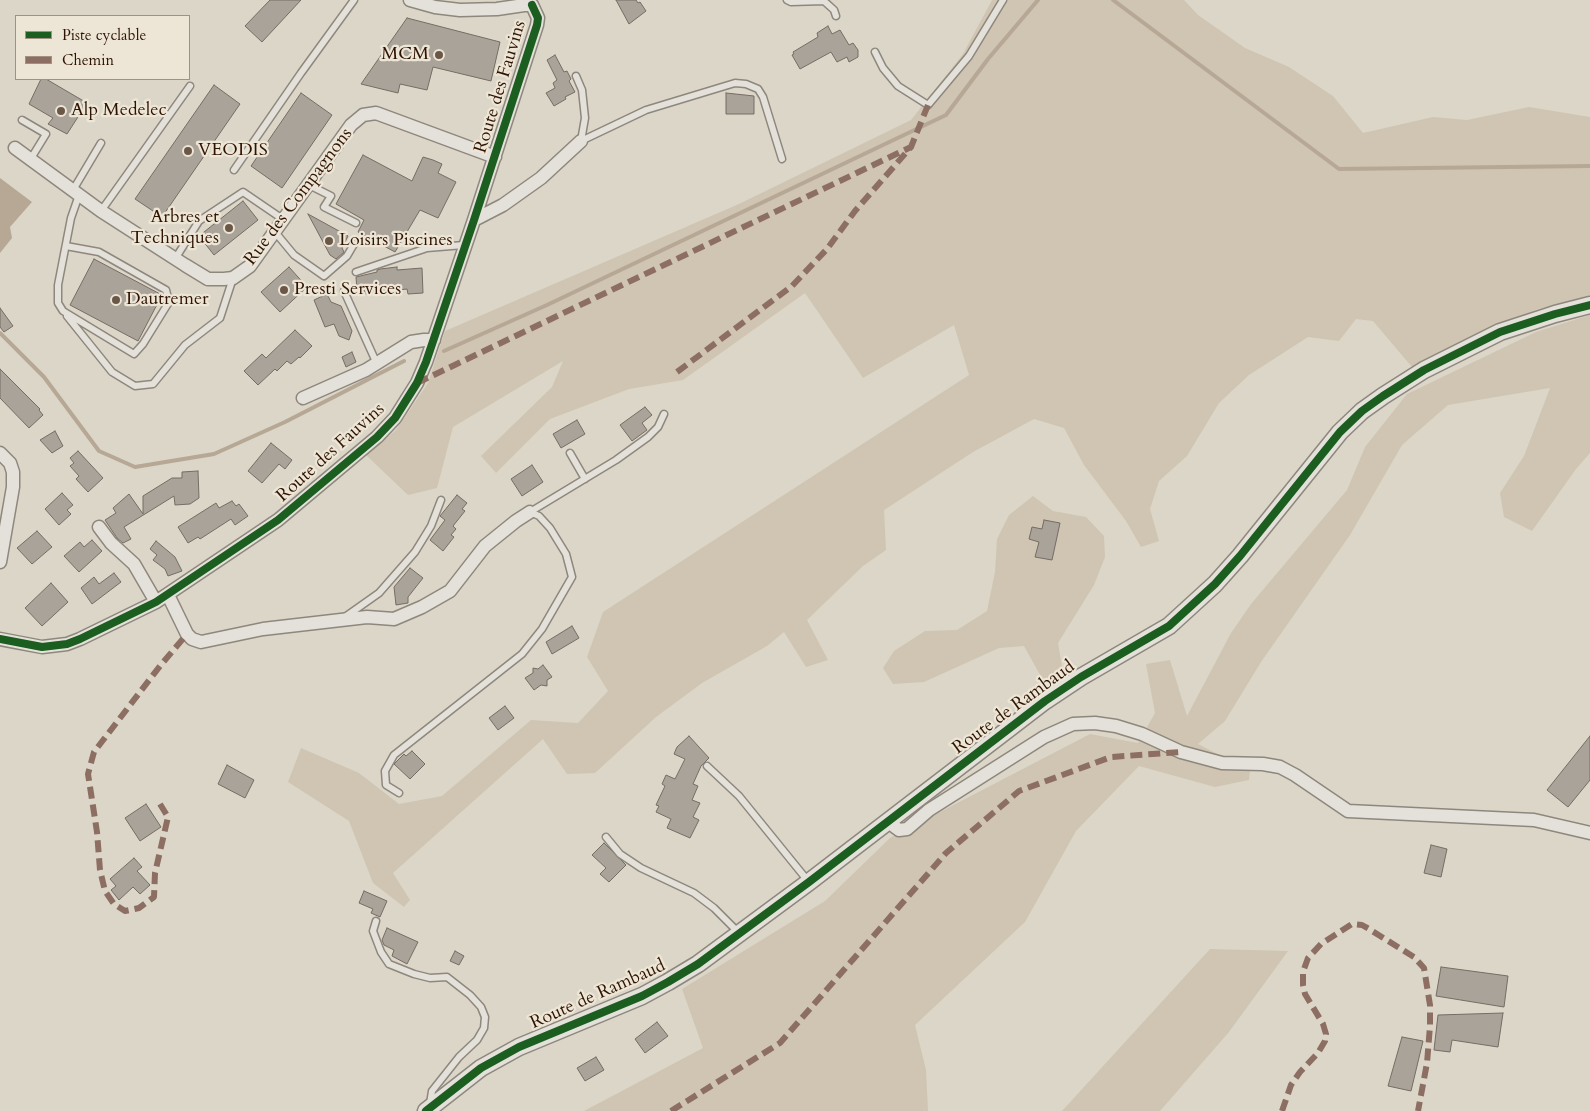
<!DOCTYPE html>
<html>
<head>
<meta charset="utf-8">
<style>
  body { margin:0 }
  #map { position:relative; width:1590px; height:1111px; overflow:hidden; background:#dcd6c8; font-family:Cardo,serif }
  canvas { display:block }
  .legend { position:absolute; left:15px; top:15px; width:175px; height:65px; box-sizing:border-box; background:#ede6d6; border:1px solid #a19181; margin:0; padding:6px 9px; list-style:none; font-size:15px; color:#2e1202 }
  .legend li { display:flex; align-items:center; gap:10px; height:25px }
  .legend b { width:25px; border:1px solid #a19181 }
</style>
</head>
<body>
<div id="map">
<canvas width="1590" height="1111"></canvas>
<ul class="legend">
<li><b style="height:6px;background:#1b5e20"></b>Piste cyclable</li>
<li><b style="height:6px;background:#8d6e63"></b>Chemin</li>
</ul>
</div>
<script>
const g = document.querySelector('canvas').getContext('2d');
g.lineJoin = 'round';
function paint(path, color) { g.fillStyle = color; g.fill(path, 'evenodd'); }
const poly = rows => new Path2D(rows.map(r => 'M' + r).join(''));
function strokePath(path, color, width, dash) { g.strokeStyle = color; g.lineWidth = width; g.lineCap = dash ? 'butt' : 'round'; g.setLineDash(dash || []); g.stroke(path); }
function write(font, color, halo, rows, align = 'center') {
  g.font = font + ' Cardo,serif'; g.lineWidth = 4.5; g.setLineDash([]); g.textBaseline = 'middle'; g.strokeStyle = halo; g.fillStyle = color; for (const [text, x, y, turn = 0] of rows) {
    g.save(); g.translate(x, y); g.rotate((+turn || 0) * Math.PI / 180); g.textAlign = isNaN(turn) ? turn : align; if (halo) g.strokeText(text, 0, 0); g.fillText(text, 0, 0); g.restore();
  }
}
paint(poly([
  [992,0,1184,0,1198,15,1245,48,1289,67,1333,96,1363,133,1433,117,1467,120,1529,107,1590,117,1590,297,1538,309,1471,337,1412,367,1373,321,1356,319,1339,341,1308,337,1249,375,1219,403,1187,456,1159,481,1150,509,1159,541,1141,547,1126,521,1084,465,1064,428,1034,419,973,452,884,510,886,550,863,566,807,620,828,660,806,667,784,632,767,646,702,683,656,717,595,773,567,774,543,739,393,873,410,900,404,907,373,883,349,821,288,782,301,748,359,773,399,804,442,796,531,720,578,723,608,691,587,657,603,612,969,375,954,325,863,378,805,293,683,380,629,389,550,419,496,473,481,456,552,387,563,361,453,427,437,488,408,495,366,455,396,430,428,383,445,331,739,204,911,120,963,54],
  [1590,315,1590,453,1576,469,1532,531,1504,517,1500,493,1524,456,1550,388,1448,405,1402,445,1350,535,1261,662,1225,721,1198,744,1250,771,1249,780,1215,787,1139,766,1076,831,1025,922,915,1025,926,1070,928,1111,584,1111,703,1048,682,989,825,901,890,838,1090,734,1138,743,1155,713,1146,664,1170,660,1187,716,1231,633,1251,604,1347,490,1365,447,1407,394,1536,332],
  [1033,496,1053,511,1086,517,1104,536,1105,557,1094,585,1058,643,1062,667,1044,682,1024,646,999,648,924,682,893,684,883,668,894,651,925,631,957,630,987,611,995,572,997,539,1009,515],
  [1210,949,1288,951,1229,1032,1160,1111,1062,1111]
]), '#cfc5b2');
paint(poly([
  [0,178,32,202,10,227,12,238,0,253]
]), '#b6a895');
strokePath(poly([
  [1113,0,1339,169,1590,166],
  [0,333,44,377,99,451,135,467,214,454,285,422,404,361],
  [444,351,547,305,946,115,988,59,1038,0]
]), '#b6a895', 4);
const building = poly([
  [270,0,301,0,262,42,245,26,270,0],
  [616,0,636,0,638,3,640,2,646,11,629,24,616,0],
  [407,18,500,42,491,81,433,67,427,90,400,84,398,93,361,84,407,18],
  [828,26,832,34,840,30,849,45,853,43,858,50,858,57,849,62,847,57,837,62,831,52,800,69,792,55,794,54,793,52,818,37,817,33,828,26],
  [555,55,564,72,567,71,571,79,569,81,575,92,565,97,566,99,554,106,546,93,555,88,553,83,557,80,547,60,555,55],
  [41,79,46,79,87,103,67,134,48,124,53,118,29,104,41,79],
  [214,85,240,104,162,217,135,199,214,85],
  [301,93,332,115,282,188,251,166,301,93],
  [726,93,754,96,754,114,726,114,726,93],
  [363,155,412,181,423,157,433,160,442,164,438,173,456,182,438,218,420,210,395,252,358,232,364,220,336,204,363,155],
  [243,201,258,220,214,255,199,236,243,201],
  [308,214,348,236,342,248,344,252,336,259,330,255,308,214],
  [94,259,162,295,138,341,70,305,94,259],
  [289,267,307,287,280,312,261,292,289,267],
  [397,267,397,270,422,268,423,293,408,294,407,289,364,294,364,290,357,291,356,277,377,272,377,270,380,269,397,267],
  [327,294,331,302,341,306,352,331,349,340,339,336,334,324,325,327,314,300,327,294],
  [0,308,13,326,4,332,0,327,0,308],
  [295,330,312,346,300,358,299,357,291,364,287,361,277,371,275,369,258,385,244,371,262,354,266,358,295,330],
  [352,352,356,362,346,367,342,357,352,352],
  [0,369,40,409,39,410,43,415,29,428,0,398,0,369],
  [645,407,652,415,642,423,647,430,632,441,620,425,645,407],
  [577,420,585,434,561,448,553,434,577,420],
  [55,431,63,446,52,453,40,440,55,431],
  [271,443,292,460,285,469,279,464,262,483,248,471,271,443],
  [78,451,103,478,88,492,76,479,79,476,70,466,74,463,70,458,78,451],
  [532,465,543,482,522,496,511,479,532,465],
  [198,471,199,498,190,504,175,505,174,496,124,527,131,539,123,543,117,538,105,520,116,513,113,508,129,494,143,514,143,496,172,478,182,478,182,472,198,471],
  [62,493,73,505,67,510,71,514,59,525,45,509,62,493],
  [457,495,467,503,462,509,465,511,453,526,456,529,451,535,454,537,443,551,430,540,445,520,440,516,457,495],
  [232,501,236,506,239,504,248,516,235,525,231,519,200,539,198,537,188,543,178,527,216,503,219,508,232,501],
  [1044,520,1060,523,1052,560,1035,557,1039,542,1029,539,1032,527,1042,529,1044,520],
  [37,531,52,547,32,564,17,548,37,531],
  [92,540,102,551,79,572,64,556,80,542,84,547,92,540],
  [156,541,175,557,182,571,168,576,165,569,153,560,157,555,150,549,156,541],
  [410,568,423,578,408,597,408,603,396,605,394,587,410,568],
  [114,573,121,582,92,604,81,588,94,577,99,584,114,573],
  [51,583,68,602,42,626,25,608,51,583],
  [572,626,579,638,552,654,546,642,572,626],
  [543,665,552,677,547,680,547,686,541,685,534,690,525,678,533,673,533,668,538,669,543,665],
  [505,706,514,718,498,730,489,718,505,706],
  [689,736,709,758,701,766,693,784,698,786,692,800,700,803,693,817,699,820,690,838,667,828,671,819,656,812,659,806,656,805,665,786,662,784,666,775,675,779,685,759,674,754,677,747,689,736],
  [1590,736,1590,780,1568,807,1547,790,1590,736],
  [412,751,425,764,410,779,394,764,404,754,406,756,412,751],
  [227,765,254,780,245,798,218,784,227,765],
  [146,804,161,827,140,841,125,818,146,804],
  [604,843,626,865,609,882,600,874,606,868,592,855,604,843],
  [1431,845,1447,849,1441,877,1424,873,1431,845],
  [134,858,142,867,137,871,150,885,140,894,133,887,119,900,111,890,116,886,110,879,134,858],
  [364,891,387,901,380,917,371,913,373,909,359,903,364,891],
  [387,928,418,942,407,964,392,956,394,950,384,945,382,940,387,928],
  [455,951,464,956,459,965,450,961,455,951],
  [1441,967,1508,976,1504,1007,1436,996,1441,967],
  [1503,1013,1498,1047,1452,1040,1450,1052,1434,1050,1438,1015,1503,1013],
  [657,1022,668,1036,645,1053,635,1039,657,1022],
  [1402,1037,1423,1041,1411,1091,1388,1086,1402,1037],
  [596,1057,604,1070,585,1081,577,1068,596,1057]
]);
paint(building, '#a9a399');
strokePath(building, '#756c63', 1);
const service = poly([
  [787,0,791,2,824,1,834,10,836,16],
  [875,52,883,68,898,86,928,105,969,56,1003,0],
  [576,76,582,90,585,118,581,141],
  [22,120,46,134,30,160],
  [581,141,646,110,735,83,746,84,758,89,763,97,782,159],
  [234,170,301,73,354,0],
  [309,185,331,196,324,207,356,223],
  [73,190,101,143],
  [101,211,190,86],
  [275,232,294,255,324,276,347,256,354,244],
  [66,246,99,252,166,290,169,302,143,344,134,354,63,311,58,303,58,285,71,218,79,195],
  [175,259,199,221,243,192,284,220],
  [356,272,427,248,464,245],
  [344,291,377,364],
  [67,316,112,372,135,386,153,384,185,345,220,318,233,278],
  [570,453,585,479],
  [530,512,616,460,648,437,658,427,664,414],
  [345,617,379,593,415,552,431,526,441,500],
  [707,766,739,796,808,881],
  [399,793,386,785,385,771,394,755,522,654,542,629,572,577,566,554,550,528,539,516,530,512],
  [606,837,620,854,641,868,694,893,714,908,739,933],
  [376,921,373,931,381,952,389,964,414,974,430,978,447,977,470,995,481,1007,485,1017,484,1028,477,1040,459,1057,432,1091,430,1104]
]);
const minor = poly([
  [410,0,435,7,460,10,497,9,524,5,532,5],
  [15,148,101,211,185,265,208,279,224,279,233,278,250,266,351,125,363,115,376,113,495,157],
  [474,220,503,205,541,178,581,141],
  [303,398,366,370,411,342,424,340,434,340],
  [0,453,10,463,13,472,13,487,0,562],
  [99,527,111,543,134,564,156,602],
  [168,595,187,634,192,639,201,642,263,629,367,617,394,619,422,607,450,591,485,546,516,521,530,512],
  [0,639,42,647,67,644,80,639,156,602,278,520,377,437,395,418,417,383,426,362,474,220,537,25,538,18,532,5],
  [887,821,899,830,907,829,929,810,1044,737,1073,724,1095,723,1116,726,1142,734,1181,752,1222,763,1263,764,1280,767,1295,775,1348,811,1534,820,1590,833]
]);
const tertiary = poly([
  [426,1111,481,1068,519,1047,642,996,668,982,698,964,809,882,1045,701,1081,677,1169,626,1215,584,1240,556,1340,432,1362,411,1383,396,1424,370,1500,332,1555,314,1590,305]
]);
strokePath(service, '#8e877d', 9);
strokePath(minor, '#8e877d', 15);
strokePath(tertiary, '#8e877d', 19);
strokePath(service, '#e4e1da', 6);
strokePath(minor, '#e4e1da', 12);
strokePath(tertiary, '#e4e1da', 16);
strokePath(poly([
  [677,372,792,286,827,249,855,211,911,147,928,105],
  [417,383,911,147],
  [160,804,168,817,155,873,154,897,139,908,125,911,114,904,105,891,100,870,97,832,88,774,94,752,160,666,187,634],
  [671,1111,780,1043,946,853,1019,791,1111,757,1181,752],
  [1282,1111,1291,1085,1300,1072,1318,1053,1325,1041,1326,1034,1323,1024,1305,994,1303,985,1303,972,1308,958,1321,944,1352,924,1362,925,1369,929,1414,957,1424,968,1430,1005,1430,1026,1427,1063,1418,1111]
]), '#8d6e63', 6, [12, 6]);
strokePath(poly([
  [0,639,42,647,67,644,80,639,156,602,278,520,377,437,395,418,417,383,426,362,474,220,537,25,538,18,532,5],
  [426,1111,481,1068,519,1047,642,996,668,982,698,964,809,882,1045,701,1081,677,1169,626,1215,584,1240,556,1340,432,1362,411,1383,396,1424,370,1500,332,1555,314,1590,305]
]), '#1b5e20', 8);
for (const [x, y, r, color] of [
  [439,55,5,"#6b5747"],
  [61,111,5,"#6b5747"],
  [188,151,5,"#6b5747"],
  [229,228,5,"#6b5747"],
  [329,241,5,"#6b5747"],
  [284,290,5,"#6b5747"],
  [116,300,5,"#6b5747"]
]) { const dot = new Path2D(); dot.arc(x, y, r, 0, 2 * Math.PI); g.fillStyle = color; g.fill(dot); strokePath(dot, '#ede6d6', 2); }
write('18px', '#2e1202', '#ede6d6', [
  ["MCM",429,55,"right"],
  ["Alp Medelec",71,111],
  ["VEODIS",198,151],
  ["Arbres et",219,218,"right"],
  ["Techniques",219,239,"right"],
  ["Loisirs Piscines",339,241],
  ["Presti Services",294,290],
  ["Dautremer",126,300]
], 'left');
write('18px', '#2e1202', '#ede6d6', [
  ["Route des Fauvins",501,87,-73],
  ["Rue des Compagnons",299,197,-53],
  ["Route des Fauvins",331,453,-42],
  ["Route de Rambaud",1014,708,-36],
  ["Route de Rambaud",598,995,-24]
]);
</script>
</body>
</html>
